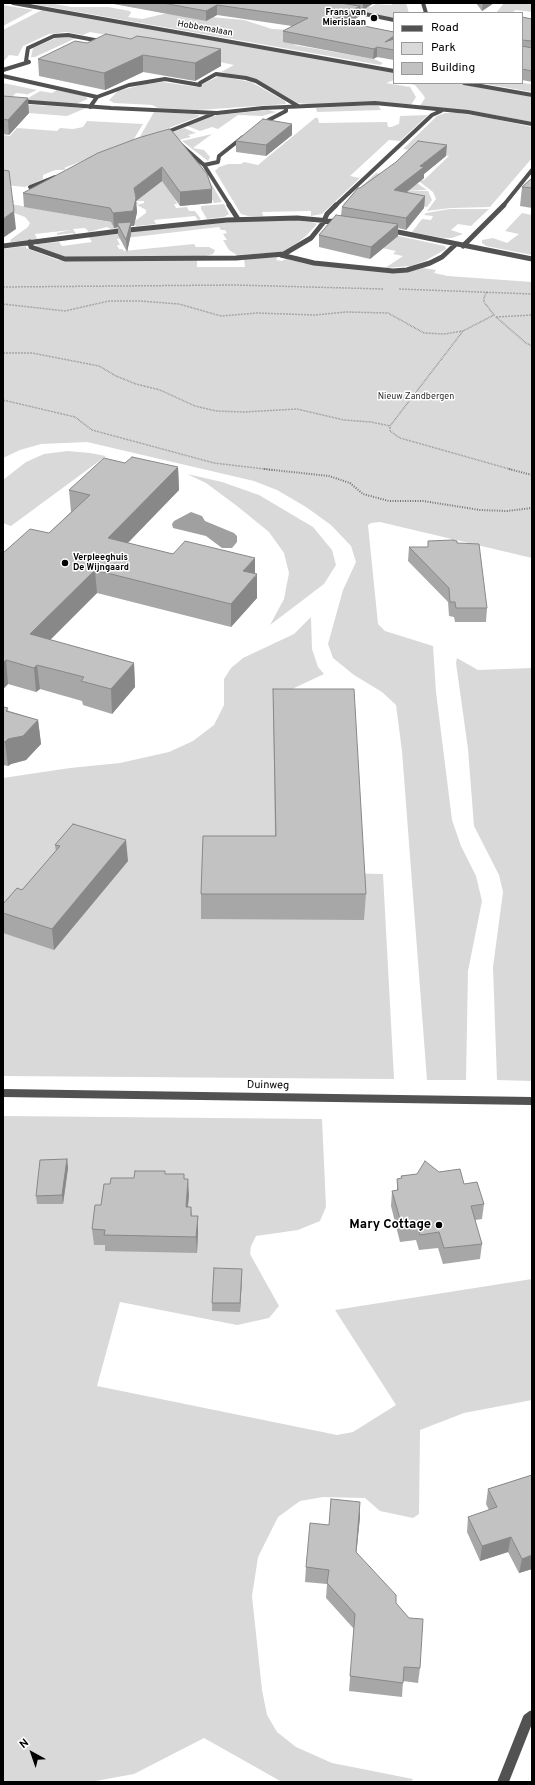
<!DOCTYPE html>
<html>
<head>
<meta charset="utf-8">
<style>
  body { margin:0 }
  #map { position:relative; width:535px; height:1785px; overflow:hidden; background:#fff; font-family:Overpass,sans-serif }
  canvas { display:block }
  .frame { position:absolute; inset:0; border:4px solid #000; pointer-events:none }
  .legend { position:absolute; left:393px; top:12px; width:130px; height:72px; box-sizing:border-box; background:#fff; border:1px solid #999; margin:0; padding:5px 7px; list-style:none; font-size:12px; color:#000 }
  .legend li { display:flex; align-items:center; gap:8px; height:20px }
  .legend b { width:20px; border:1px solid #999 }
  .north { position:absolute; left:12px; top:1733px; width:40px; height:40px; -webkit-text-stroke:3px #fff; paint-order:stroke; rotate:320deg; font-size:11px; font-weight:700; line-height:16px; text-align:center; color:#000 }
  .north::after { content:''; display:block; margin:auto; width:14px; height:18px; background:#000; clip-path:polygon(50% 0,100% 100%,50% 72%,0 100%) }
</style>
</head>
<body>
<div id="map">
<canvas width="535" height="1785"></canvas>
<div class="frame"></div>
<ul class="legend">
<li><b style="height:5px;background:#525252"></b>Road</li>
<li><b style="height:11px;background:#d9d9d9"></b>Park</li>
<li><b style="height:11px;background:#c2c2c2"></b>Building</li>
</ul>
<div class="north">N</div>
</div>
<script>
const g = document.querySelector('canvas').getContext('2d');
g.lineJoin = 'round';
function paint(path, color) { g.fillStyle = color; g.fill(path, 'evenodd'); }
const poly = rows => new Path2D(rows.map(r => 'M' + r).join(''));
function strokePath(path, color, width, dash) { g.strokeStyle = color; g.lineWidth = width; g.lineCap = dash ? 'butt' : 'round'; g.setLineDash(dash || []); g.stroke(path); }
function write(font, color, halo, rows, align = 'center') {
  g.font = font + ' Overpass,sans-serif'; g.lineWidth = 3; g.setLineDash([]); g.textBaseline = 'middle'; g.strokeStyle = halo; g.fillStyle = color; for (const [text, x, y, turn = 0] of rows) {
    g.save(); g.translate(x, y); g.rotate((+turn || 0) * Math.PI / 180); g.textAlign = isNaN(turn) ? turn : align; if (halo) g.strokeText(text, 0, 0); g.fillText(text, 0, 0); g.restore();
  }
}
paint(poly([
  [27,3,50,3,71,7,108,7,130,11,131,13,128,17,142,19,168,13,244,20,272,29,291,30,298,42,294,45,374,59,383,63,380,65],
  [395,3,406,3,409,13,394,13,394,19,344,9,371,7,376,4,391,5],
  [504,3,532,3,532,12,516,10,511,13,496,13],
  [3,5,33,10,3,26],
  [44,9,394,72,394,80,386,83,410,87,416,97,411,105,307,104,298,103,259,81,221,72,234,65,205,59,192,51,90,32,83,35,66,32,49,34,23,46,18,56,9,55,3,62,3,30],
  [64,37,76,38,35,57,31,57,33,48,56,38],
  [219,76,251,82,285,101,286,104,198,110,158,108,152,105,114,103,109,100,118,91,145,84,163,82,197,87],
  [3,83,37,90,26,95,26,94,16,93,10,99,3,98],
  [407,83,455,83,532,97,532,122,473,111,420,106,425,98,424,96,415,85],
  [480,83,522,83,532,84,532,92],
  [57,90,85,96,88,99,76,104,25,100,40,91,52,93],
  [18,104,86,108,67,116,15,112],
  [372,105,378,105,381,110,317,112,316,108],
  [268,110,276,112,262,116,238,115,218,129,212,127,200,131,187,126,217,115],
  [154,112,193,114,199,115,198,117,187,121,138,140],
  [445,113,459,113,490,118,532,127,532,158,490,207,451,208,427,211,436,199,433,192,416,179,424,180,449,156,403,149,437,116],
  [428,115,400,141,389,140,350,176,360,178,322,214,311,216,311,211,262,212,263,216,248,216,241,214,215,171,219,167,228,164,241,164,244,162,258,165,315,118,318,118,319,123,387,122,388,127,391,127,399,124,400,116],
  [87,121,143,124,132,142,64,168,66,169,64,170,55,170,43,175,43,179,25,187,5,185,3,182,3,135,10,136,17,128,57,131,60,128,73,129,83,127],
  [184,128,196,133,188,135,191,137,179,140,173,132],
  [212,134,193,148,204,150,210,157,208,161,182,141],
  [188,163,201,166,222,202,214,203,201,177,166,180,177,204,174,204,176,208,187,207,189,211,195,211,201,219,198,220,195,216,154,220,156,224,137,226,131,224,146,213,146,210,137,205,144,203,144,201,137,201,138,204,136,204,71,172],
  [376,173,411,179,427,190,400,191,428,191,432,200,427,207,355,198,347,204,343,204],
  [3,199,15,201,11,204,115,223,112,226,124,228,111,229,107,227,89,232,85,228,73,229,76,234,74,234,73,233,57,235,57,233,71,230,35,234,37,239,11,242,10,240,28,227,30,223,25,217,9,211],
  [224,204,229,214,224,217,207,219,201,209,201,206],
  [450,209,489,209,471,226,458,224,451,230,463,234,452,238,443,238,412,232,422,219,431,220,433,216,424,215,426,213],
  [522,213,532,215,532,255,486,246,482,243,482,240,493,238,507,243,519,234,505,231],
  [290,220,312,222,317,224,306,236,285,252,237,255,229,250,223,240,227,240,223,234,227,233,225,230,221,230,219,227,117,239,120,245,117,245,119,249,122,249,124,251,194,244,196,247,209,247,215,250,213,254,206,256,66,257,36,247,37,244,59,242,62,246,92,242,89,237,121,233,229,222],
  [394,235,445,246,446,249,425,261,411,266,385,268,403,256,393,254,396,251,373,246],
  [26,246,26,248,58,260,197,260,197,267,245,267,244,259,277,257,278,257,276,260,282,261,286,259,307,264,372,271,407,272,423,268,436,270,434,273,448,276,532,282,532,558,380,522,371,523,368,525,378,624,385,631,433,646,436,692,452,820,461,846,476,876,482,901,468,971,466,1080,427,1080,402,751,396,705,382,692,354,675,333,658,328,644,343,590,356,562,351,546,331,525,306,507,277,490,254,481,87,442,41,444,20,450,3,458,3,249],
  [68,451,90,453,106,456,11,526,3,523,3,480,26,462,44,454],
  [187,474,222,482,259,495,313,527,332,550,336,565,324,584,270,625,284,599,289,573,284,553,269,532,237,506,206,483],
  [311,617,312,649,318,667,324,674,290,690,341,873,383,874,394,1079,3,1076,3,778,70,768,120,763,169,752,193,741,214,725,224,705,224,679,231,668,243,658,294,634],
  [457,658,478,670,532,668,532,1081,497,1080,493,967,503,892,499,875,474,826,468,749,456,663],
  [3,1116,322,1119,326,1207,320,1221,298,1230,256,1236,251,1246,250,1254,279,1306,269,1318,237,1325,120,1302,97,1386,337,1435,353,1432,396,1405,335,1310,532,1279,532,1400,464,1413,420,1430,419,1514,413,1518,380,1511,365,1498,323,1497,300,1501,278,1517,258,1557,252,1596,262,1690,267,1715,277,1732,296,1747,332,1763,413,1779,411,1782,282,1782,204,1738,134,1774,90,1782,3,1782]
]), '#d9d9d9');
paint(poly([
  [191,512,202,516,205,521,234,533,237,536,237,542,232,548,222,548,206,536,173,528,172,524,174,521]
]), '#a0a0a0');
strokePath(poly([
  [3,287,235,285,384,289],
  [399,289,532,294],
  [487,292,484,297,484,302,494,315,463,331,390,426,390,431,400,438,513,470],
  [3,304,65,311,109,301,140,301,179,304,221,316,257,313,315,315,346,312,388,313,424,333,444,334,463,331],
  [496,317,526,343,532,346],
  [496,317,532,315],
  [3,353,32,353,99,366,116,376,136,384,160,390,195,406,216,411,244,412,297,409,344,420,371,422,390,426],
  [3,400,75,417,92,430,214,463,273,470]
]), '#747474', 1.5, [0.5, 1]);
strokePath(poly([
  [264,469,329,476,350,483,363,494,389,501,423,501,480,510,507,511,532,508],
  [509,469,532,475]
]), '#747474', 2, [1, 1.5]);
strokePath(poly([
  [3,70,29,62,26,61,28,48,54,36,68,35,105,42],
  [3,76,97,97,90,107],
  [200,83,216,74,246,78,256,81,298,106],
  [97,97,129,85,165,79,200,85],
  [3,100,111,108,217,113,263,108,375,103,468,112,532,124],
  [259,125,286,111,286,107],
  [162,134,213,114],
  [181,145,204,165,230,206],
  [204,165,218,162,219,156,243,137],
  [30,187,55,177],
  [335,206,432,115,441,111],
  [503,206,532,170]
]), '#525252', 4);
strokePath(poly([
  [229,205,238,219],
  [388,230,532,259],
  [30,242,31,247,65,259,236,258,284,254,311,238,323,223,327,214,336,205],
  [3,246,119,231,227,220,297,218,341,222],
  [463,246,504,205],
  [281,255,314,263,393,271,407,270,430,263,442,257,456,244]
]), '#525252', 5);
strokePath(poly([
  [13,3,394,71],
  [423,3,426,13],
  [350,11,394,20],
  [464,83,532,95]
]), '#525252', 4);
strokePath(poly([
  [3,1093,532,1101]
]), '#525252', 8);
strokePath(poly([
  [503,1782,528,1719,532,1716]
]), '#525252', 11);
paint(poly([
  [108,3,374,3,363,10,360,10,360,16,348,23,394,32,394,60,377,57,373,59,283,42,283,31,292,26,217,15,206,21],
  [476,3,494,3,482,11],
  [522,17,532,19,532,82,522,80],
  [87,43,221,66,195,81,143,72,105,90,39,76,38,59],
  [3,96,29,113,9,135,3,134],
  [292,124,292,135,266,156,236,152,236,141],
  [138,138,212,203,180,206,162,181,136,201,137,212,134,226,131,226,131,234,127,252,118,235,118,227,114,228,111,222,24,207,23,193],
  [446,156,424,174,424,178,406,193,425,196,424,208,406,230,398,228,398,236,370,259,319,247,319,235,341,215,342,207,360,188],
  [532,178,532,208,520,206,522,187],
  [125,463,178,467,179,490,128,543,255,574,257,598,231,627,97,593,50,640,134,663,135,687,112,714,83,705,82,701,40,689,36,692,8,684,3,689,3,553,49,533,71,512,69,490],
  [428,541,487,608,486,622,455,622,454,617,449,616,448,602,408,561,409,547,428,547],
  [273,689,366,894,364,920,201,919,201,894,275,836],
  [3,707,9,711,38,720,41,744,26,760,11,764,8,766,3,765],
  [55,845,128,861,54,950,3,933,3,904,22,890,56,852],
  [67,1159,68,1168,63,1204,37,1204,36,1196],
  [165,1171,165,1174,185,1179,189,1195,188,1207,191,1207,192,1216,198,1232,197,1253,105,1251,105,1245,94,1245,92,1229,101,1205,134,1178],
  [439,1172,464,1184,484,1204,482,1219,475,1220,482,1244,480,1259,443,1264,438,1248,419,1250,416,1240,400,1242,391,1206,392,1191,397,1190,397,1179,401,1178,401,1176],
  [242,1277,240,1312,212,1311,212,1303],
  [532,1475,532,1569,519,1573,508,1552,480,1561,467,1532,468,1517,489,1510,486,1504,488,1489],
  [360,1517,356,1552,396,1603,420,1668,418,1683,403,1681,402,1697,349,1691,354,1629,326,1598,327,1584,305,1582,306,1567,329,1525]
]), '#a7a7a7');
paint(poly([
  [363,3,374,3,363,10],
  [483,3,494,3,482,11],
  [217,5,217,15,206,21,206,11],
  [360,6,360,16,333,30,334,20],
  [394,36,394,46,385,42],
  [377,47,377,57,373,59,374,49],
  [221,49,221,66,195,81,195,63],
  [143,55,143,72,105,90,104,73],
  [28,98,29,113,9,135,8,120],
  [292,124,292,135,266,156,266,145],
  [447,145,446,156,424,174,424,178,394,202,394,190,420,166],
  [162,167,162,181,136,201,137,212,134,226,131,226,131,234,127,252,126,240,117,223,118,227,114,228,113,213,134,188],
  [212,189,212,203,180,206,180,192],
  [425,196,424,208,406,230,406,218],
  [14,211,16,229,3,238,3,219],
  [398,224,398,236,370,259,371,247],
  [178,467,179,490,110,561,108,538],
  [255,558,255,577,257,574,257,598,231,627,231,604,243,571],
  [95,570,97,593,32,658,30,634],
  [6,660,8,684,3,689,3,663],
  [134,663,135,687,112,714,111,689],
  [37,665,40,689,36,692,34,668],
  [38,720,41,744,26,760,11,764,8,766,5,742,8,739],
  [126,840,128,861,54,950,52,929],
  [67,1159,68,1168,63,1204,62,1195],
  [188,1179,189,1195,186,1222,186,1207],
  [198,1216,198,1232,197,1253,196,1237],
  [242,1269,242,1277,240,1312,240,1303],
  [360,1502,360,1517,355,1567,356,1552],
  [511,1537,508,1552,480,1561,482,1546],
  [532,1555,532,1569,519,1573,522,1559]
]), '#888');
const building = poly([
  [163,3,340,3,360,6,334,20,394,32,394,36,385,42,394,39,394,50,377,47,374,49,283,31,308,18,217,5,206,11,163,3],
  [522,17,532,19,532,41,522,40,522,17],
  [106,34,131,39,137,36,221,49,195,63,143,55,104,73,38,59,75,41,87,43,106,34],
  [522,46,532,48,532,71,522,69,522,46],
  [3,96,28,98,8,120,3,119,3,96],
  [263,119,292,124,266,145,236,141,263,119],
  [169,129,172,131,207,174,212,189,180,192,162,167,134,188,136,198,133,211,113,213,110,208,23,193,98,153,138,138,169,129],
  [418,141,447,145,420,166,424,167,394,190,425,196,406,218,342,207,358,188,360,188,396,162,418,141],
  [3,170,9,171,14,211,3,219,3,170],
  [532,178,532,188,522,187,532,178],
  [336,215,398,224,371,247,319,235,336,215],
  [131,222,126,240,117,223,131,222],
  [132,457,178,467,108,538,173,554,185,541,255,558,243,571,257,574,231,604,95,570,30,634,134,663,111,689,81,681,84,677,37,665,34,668,6,660,3,663,3,553,30,529,49,533,90,495,69,490,104,458,125,463,132,457],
  [453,540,457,541,457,543,479,544,487,608,456,608,455,602,450,602,449,588,409,547,428,547,428,541,453,540],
  [273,689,354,689,366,894,201,894,203,836,276,836,273,689],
  [3,707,8,708,6,711,38,720,23,736,8,739,5,742,3,741,3,707],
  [73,824,126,840,52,929,3,913,3,904,17,888,22,890,60,846,55,845,73,824],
  [67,1159,62,1195,36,1196,40,1160,67,1159],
  [425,1161,439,1172,460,1169,464,1184,477,1182,484,1204,471,1206,482,1244,444,1248,439,1232,420,1235,418,1224,402,1226,392,1191,398,1190,397,1179,402,1178,401,1176,417,1174,425,1161],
  [135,1171,165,1171,165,1174,184,1174,184,1179,188,1179,186,1207,191,1207,191,1216,198,1216,196,1237,104,1235,105,1230,92,1229,95,1205,101,1205,104,1184,110,1184,111,1178,134,1178,135,1171],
  [214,1268,242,1269,240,1303,212,1303,214,1268],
  [532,1475,532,1555,522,1559,511,1537,482,1546,468,1517,497,1507,488,1489,532,1475],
  [331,1499,360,1502,356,1552,396,1595,396,1603,409,1618,423,1619,420,1668,404,1667,403,1683,350,1676,355,1614,327,1583,329,1570,306,1567,310,1523,329,1525,331,1499]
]);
paint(building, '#c2c2c2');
strokePath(building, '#888', 1);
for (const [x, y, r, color] of [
  [374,18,4,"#000"],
  [65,563,4,"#000"],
  [439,1225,4,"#000"]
]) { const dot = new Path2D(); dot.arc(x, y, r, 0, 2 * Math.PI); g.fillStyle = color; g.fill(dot); strokePath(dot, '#fff', 1.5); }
write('bold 9px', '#000', '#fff', [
  ["Frans van",366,13],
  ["Mierislaan",366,23],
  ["Verpleeghuis",73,558,"left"],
  ["De Wijngaard",73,568,"left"]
], 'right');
write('9px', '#000', '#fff', [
  ["Hobbemalaan",205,29,10]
]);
write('9px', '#303030', '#fff', [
  ["Nieuw Zandbergen",416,397]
]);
write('11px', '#000', '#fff', [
  ["Duinweg",268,1086,1]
]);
write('bold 13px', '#000', '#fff', [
  ["Mary Cottage",431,1225]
], 'right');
</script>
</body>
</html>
